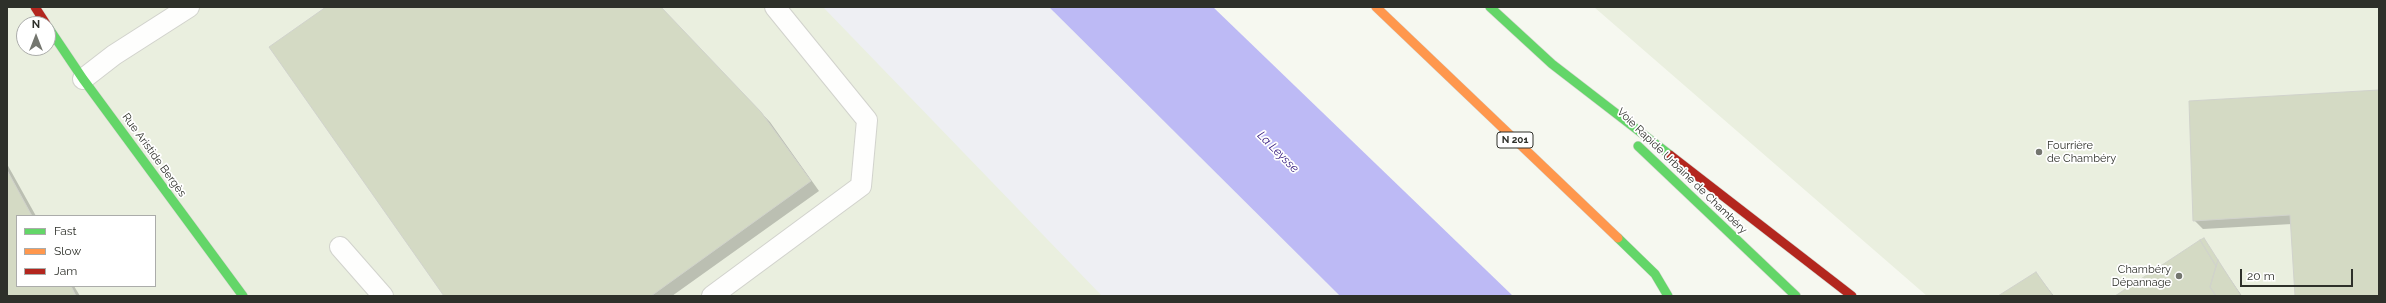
<!DOCTYPE html>
<html>
<head>
<meta charset="utf-8">
<style>
  body { margin:0 }
  #map { position:relative; width:2386px; height:303px; overflow:hidden; background:#f6f8f0; font-family:Raleway,sans-serif }
  canvas { display:block }
  .frame { position:absolute; inset:0; border:8px solid #2e302a; pointer-events:none }
  .legend { position:absolute; left:16px; top:215px; width:140px; height:72px; box-sizing:border-box; background:#fff; border:1px solid #abacaa; margin:0; padding:5px 7px; list-style:none; font-size:12px; color:#2e302a }
  .legend li { display:flex; align-items:center; gap:8px; height:20px }
  .legend b { width:20px; border:1px solid #abacaa }
  .north { position:absolute; left:16px; top:16px; width:40px; height:40px; box-sizing:border-box; background:#fff; border:1px solid #abacaa; border-radius:50%; rotate:0deg; font-size:11px; font-weight:700; line-height:16px; text-align:center; color:#2e302a }
  .north::after { content:''; display:block; margin:auto; width:14px; height:18px; background:#74766f; clip-path:polygon(50% 0,100% 100%,50% 72%,0 100%) }
  .scale { position:absolute; left:2240px; top:269px; width:113px; height:18px; box-sizing:border-box; border:2px solid #2e302a; border-top:0; padding-left:5px; font-size:12px; line-height:14px; white-space:nowrap; color:#2e302a; -webkit-text-stroke:3px #fff; paint-order:stroke }
</style>
</head>
<body>
<div id="map">
<canvas width="2386" height="303"></canvas>
<div class="frame"></div>
<ul class="legend">
<li><b style="height:5px;background:#63d668"></b>Fast</li>
<li><b style="height:5px;background:#ff974d"></b>Slow</li>
<li><b style="height:5px;background:#b3261e"></b>Jam</li>
</ul>
<div class="north">N</div>
<div class="scale">20 m</div>
</div>
<script>
const g = document.querySelector('canvas').getContext('2d');
g.lineJoin = 'round';
function paint(path, color) { g.fillStyle = color; g.fill(path, 'evenodd'); }
const poly = rows => new Path2D(rows.map(r => 'M' + r).join(''));
function strokePath(path, color, width, dash) { g.strokeStyle = color; g.lineWidth = width; g.lineCap = dash ? 'butt' : 'round'; g.setLineDash(dash || []); g.stroke(path); }
function write(font, color, halo, rows, align = 'center') {
  g.font = font + ' Raleway,sans-serif'; g.lineWidth = 3.5; g.setLineDash([]); g.textBaseline = 'middle'; g.strokeStyle = halo; g.fillStyle = color; for (const [text, x, y, turn = 0] of rows) {
    g.save(); g.translate(x, y); g.rotate((+turn || 0) * Math.PI / 180); g.textAlign = isNaN(turn) ? turn : align; if (halo) g.strokeText(text, 0, 0); g.fillText(text, 0, 0); g.restore();
  }
}
paint(poly([
  [7,7,868,7,1132,296,7,296],
  [24,24,48,24,48,48,24,48],
  [17,216,155,216,155,286,17,286],
  [1594,7,2379,7,2379,296,1927,296]
]), '#eaefdf');
paint(poly([
  [823,7,1049,7,1340,296,1102,296]
]), '#eeeff3');
paint(poly([
  [1049,7,1213,7,1513,296,1340,296]
]), '#bdbaf5');
paint(poly([
  [327,7,660,7,770,122,819,191,672,296,446,296],
  [2379,91,2379,296,2296,296,2292,224,2203,229,2194,220],
  [7,164,36,216,17,216,17,286,74,286,80,296,7,296],
  [2203,239,2242,296,2117,296],
  [2036,273,2054,296,2000,296]
]), '#0003');
const building = poly([
  [326,7,661,7,761,112,811,181,651,296,444,296,269,47,326,7],
  [2379,90,2379,296,2295,296,2290,215,2193,221,2189,101,2379,90],
  [7,170,32,216,17,216,17,286,71,286,76,296,7,296,7,170],
  [2204,238,2218,260,2216,266,2200,240,2204,238],
  [2200,240,2216,266,2210,287,2216,296,2115,296,2200,240],
  [2218,260,2241,296,2216,296,2210,287,2218,260],
  [2036,272,2053,296,1998,296,2036,272]
]);
paint(building, '#d4dac4');
strokePath(building, '#d1d3cc', 1);
const lane = poly([
  [83,79,114,55,189,7],
  [340,247,383,296],
  [712,296,861,186,867,120,775,7]
]);
const fast = poly([
  [1490,7,1552,64,1670,155],
  [48,27,83,79,243,296],
  [1638,146,1796,296],
  [1618,238,1655,274,1668,296]
]);
const slow = poly([
  [1376,7,1618,238]
]);
const jam = poly([
  [35,7,46,24],
  [1670,155,1852,296]
]);
strokePath(lane, '#d2d3cd', 22);
strokePath(fast, '#d2d3cd', 10);
strokePath(slow, '#d2d3cd', 10);
strokePath(jam, '#d2d3cd', 10);
strokePath(lane, '#fefefd', 20);
strokePath(fast, '#63d668', 9);
strokePath(slow, '#ff974d', 9);
strokePath(jam, '#b3261e', 9);
for (const [x, y, r, color] of [
  [2039,152,4,"#74766f"],
  [2179,276,4,"#74766f"]
]) { const dot = new Path2D(); dot.arc(x, y, r, 0, 2 * Math.PI); g.fillStyle = color; g.fill(dot); strokePath(dot, '#fff', 1.5); }
for (const [x, y, w] of [
  [1515,140,36]
]) { const box = new Path2D(); box.roundRect(x - w / 2, y - 8, w, 16, 3); g.fillStyle = '#fff'; g.fill(box); strokePath(box, '#2e302a', 1); }
write('bold 10px', '#2e302a', null, [
  ["N 201",1515,140]
]);
write('11px', '#2e302a', '#fff', [
  ["Fourrière",2047,146],
  ["de Chambéry",2047,159],
  ["Chambéry",2171,270,"right"],
  ["Dépannage",2171,283,"right"]
], 'left');
write('11px', '#2e302a', '#fff', [
  ["Rue Aristide Bergès",154,155,54],
  ["Voie Rapide Urbaine de Chambéry",1682,171,44]
]);
write('italic 12px', '#31167b', '#fff', [
  ["La Leysse",1278,152,45]
]);
</script>
</body>
</html>
